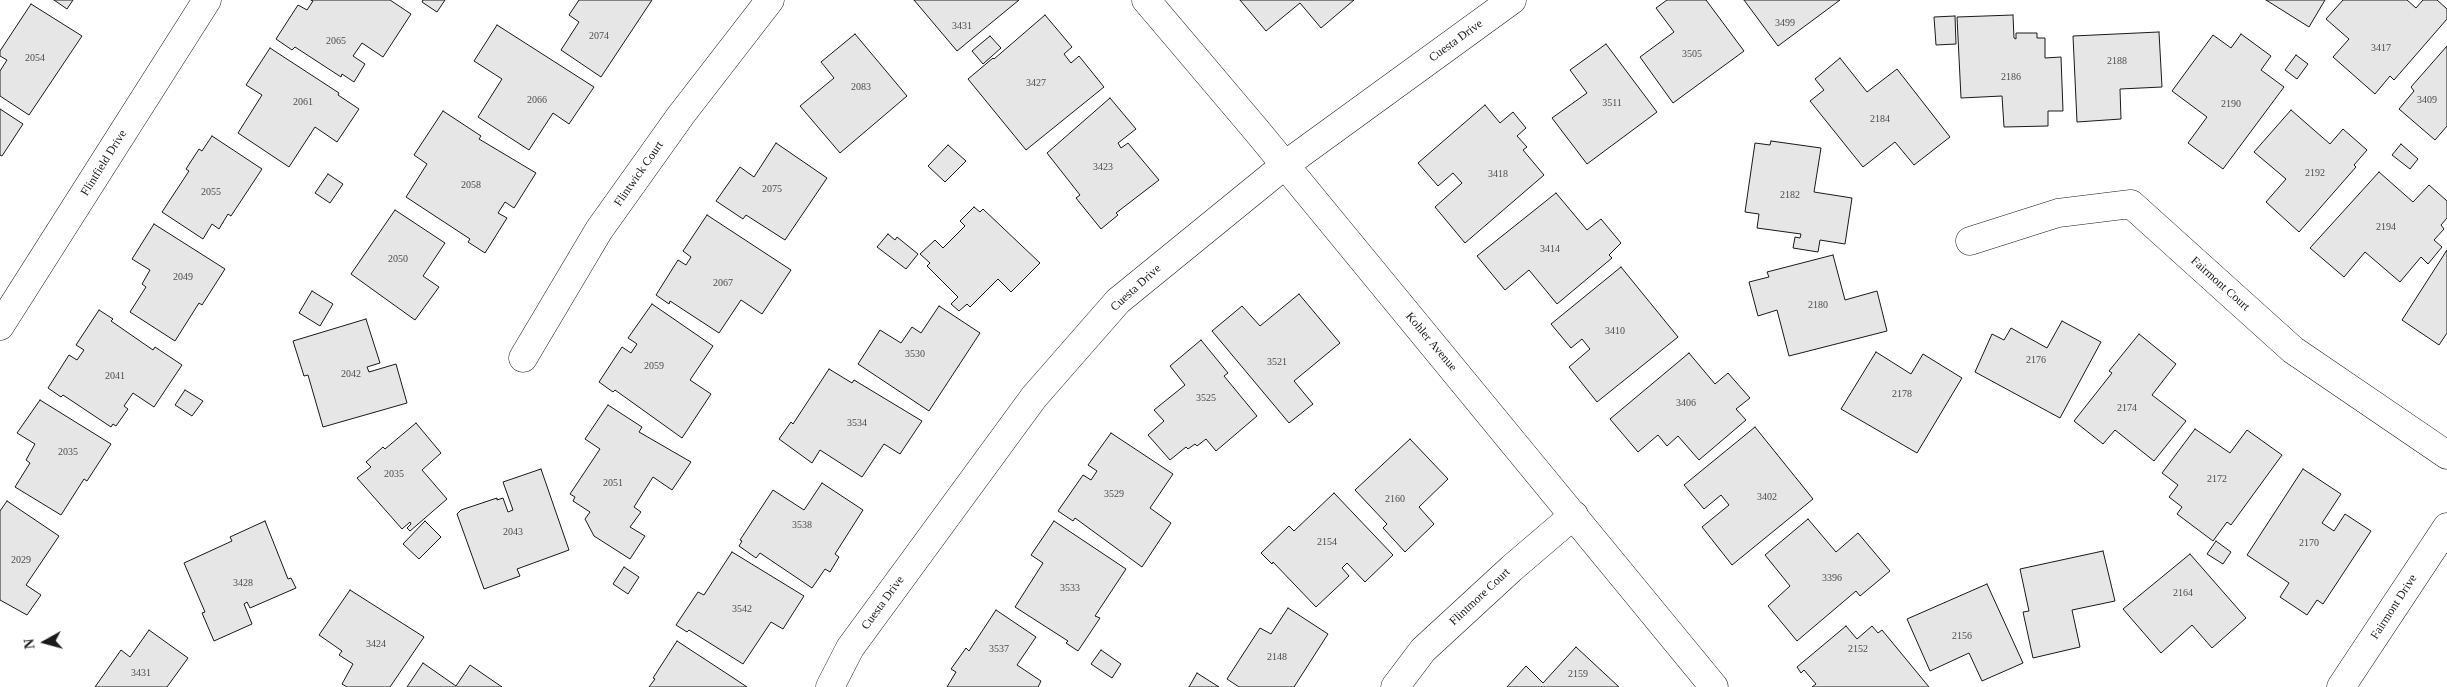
<!DOCTYPE html>
<html>
<head>
<meta charset="utf-8">
<style>
  body { margin:0 }
  #map { position:relative; width:2447px; height:687px; overflow:hidden; background:#fff; font-family:"Times New Roman",serif }
  canvas { display:block }
  .north { position:absolute; left:20px; top:617px; width:50px; height:50px; -webkit-text-stroke:4px #fff; paint-order:stroke; rotate:263deg; font-size:14px; font-weight:700; line-height:20px; text-align:center; color:#1a1a1a }
  .north::after { content:''; display:block; margin:auto; width:18px; height:22px; background:#1a1a1a; clip-path:polygon(50% 0,100% 100%,50% 72%,0 100%) }
</style>
</head>
<body>
<div id="map">
<canvas width="2447" height="687"></canvas>
<div class="north">N</div>
</div>
<script>
const g = document.querySelector('canvas').getContext('2d');
g.lineJoin = 'round';
function paint(path, color) { g.fillStyle = color; g.fill(path, 'evenodd'); }
const poly = rows => new Path2D(rows.map(r => 'M' + r).join(''));
function strokePath(path, color, width, dash) { g.strokeStyle = color; g.lineWidth = width; g.lineCap = dash ? 'butt' : 'round'; g.setLineDash(dash || []); g.stroke(path); }
function write(font, color, halo, rows, align = 'center') {
  g.font = font + ' "Times New Roman",serif'; g.lineWidth = 4; g.setLineDash([]); g.textBaseline = 'middle'; g.strokeStyle = halo; g.fillStyle = color; for (const [text, x, y, turn = 0] of rows) {
    g.save(); g.translate(x, y); g.rotate((+turn || 0) * Math.PI / 180); g.textAlign = isNaN(turn) ? turn : align; if (halo) g.strokeText(text, 0, 0); g.fillText(text, 0, 0); g.restore();
  }
}
const building = poly([
  [54,0,73,0,67,9,54,0],
  [311,0,390,0,411,14,383,57,362,43,353,56,365,64,354,82,342,74,341,77,295,47,292,50,276,39,298,5,307,10,313,1,311,0],
  [423,0,445,0,437,12,422,2,423,0],
  [579,0,652,0,601,77,561,50,579,22,569,15,579,0],
  [914,0,1019,0,957,51,914,0],
  [1240,0,1354,0,1321,28,1300,3,1266,31,1240,0],
  [1667,0,1706,0,1744,51,1673,103,1640,57,1674,32,1656,8,1667,0],
  [1744,0,1840,0,1778,46,1744,0],
  [2266,0,2325,0,2309,27,2266,0],
  [2343,0,2407,0,2416,8,2423,0,2437,0,2447,9,2447,19,2394,80,2390,76,2375,94,2333,57,2349,39,2326,19,2343,0],
  [31,4,82,36,29,115,0,96,0,71,7,60,0,56,0,51,31,4],
  [1045,15,1072,47,1064,54,1071,63,1079,56,1104,87,1026,150,968,79,993,58,994,59,1045,15],
  [2013,15,2014,38,2016,39,2016,33,2037,33,2037,38,2045,38,2045,58,2061,57,2063,111,2048,111,2048,126,2004,127,2002,96,1961,98,1957,17,2013,15],
  [1955,16,1956,44,1936,45,1934,17,1955,16],
  [497,25,594,87,569,124,553,113,529,150,478,117,502,79,474,61,497,25],
  [2159,32,2162,87,2120,89,2121,119,2077,122,2073,36,2159,32],
  [855,34,907,96,840,153,800,106,834,78,821,62,855,34],
  [2241,34,2271,56,2261,70,2284,87,2223,169,2188,143,2207,117,2172,91,2213,35,2231,48,2241,34],
  [990,36,1001,48,983,64,972,51,990,36],
  [1606,44,1657,112,1587,164,1552,118,1587,93,1570,70,1606,44],
  [2447,46,2447,126,2435,140,2399,109,2414,91,2411,87,2447,46],
  [270,48,339,93,338,95,359,109,337,142,315,127,289,167,238,133,262,95,246,85,270,48],
  [2296,55,2308,64,2297,79,2285,70,2296,55],
  [1840,58,1867,92,1897,69,1950,137,1914,165,1895,142,1863,167,1810,101,1824,90,1815,79,1840,58],
  [1110,98,1136,129,1118,143,1121,148,1128,143,1159,180,1116,213,1118,215,1101,229,1076,198,1080,195,1047,153,1110,98],
  [1485,105,1500,123,1513,112,1526,128,1517,136,1527,147,1523,150,1544,175,1465,243,1435,207,1462,183,1453,173,1438,186,1418,163,1485,105],
  [0,109,23,124,2,156,0,155,0,109],
  [2291,110,2330,144,2343,129,2367,150,2354,165,2356,167,2299,232,2266,202,2286,179,2254,152,2291,110],
  [443,111,481,136,479,139,536,173,514,208,505,202,498,213,507,218,485,253,468,242,470,239,406,197,427,164,414,155,443,111],
  [212,136,262,169,231,216,228,214,219,229,212,224,203,239,162,212,189,171,186,169,199,149,202,151,212,136],
  [1771,141,1821,148,1814,192,1852,198,1845,244,1820,240,1818,252,1793,248,1795,237,1800,238,1801,234,1757,228,1759,214,1745,212,1755,143,1770,145,1771,141],
  [776,143,827,178,785,240,746,215,743,219,716,201,740,167,754,177,776,143],
  [2401,144,2418,159,2410,169,2392,155,2401,144],
  [948,145,966,161,945,182,928,166,948,145],
  [2379,172,2413,202,2429,185,2447,201,2447,218,2441,225,2444,229,2434,240,2442,247,2428,264,2421,257,2400,282,2365,252,2344,277,2310,248,2379,172],
  [328,174,343,184,330,203,315,193,328,174],
  [1556,193,1587,230,1601,219,1621,243,1609,255,1612,258,1557,304,1529,270,1505,290,1477,256,1556,193],
  [974,207,980,212,983,209,1040,263,1011,292,998,279,970,307,967,304,959,311,951,304,958,297,927,266,930,263,920,254,935,240,943,248,965,226,960,221,974,207],
  [395,210,445,243,423,276,439,287,415,320,351,274,395,210],
  [707,215,791,270,762,314,741,300,719,333,670,301,669,304,656,295,678,260,686,265,691,257,683,251,707,215],
  [154,224,225,269,202,305,199,303,175,341,130,312,146,287,142,284,150,270,132,259,154,224],
  [888,234,895,240,897,237,918,254,906,269,877,247,888,234],
  [2447,250,2447,333,2439,345,2402,320,2447,250],
  [1833,255,1845,300,1877,291,1887,331,1789,356,1777,310,1758,316,1749,282,1769,277,1767,272,1833,255],
  [1621,267,1678,337,1597,402,1569,367,1590,349,1582,339,1571,348,1551,324,1621,267],
  [312,291,333,304,320,326,299,313,312,291],
  [1299,294,1340,343,1294,381,1313,404,1289,423,1212,331,1242,306,1260,326,1299,294],
  [652,304,713,346,690,380,711,394,682,438,615,390,613,392,599,382,622,347,631,353,637,344,628,338,652,304],
  [939,306,980,333,929,411,858,364,880,330,901,343,912,327,921,333,939,306],
  [99,310,113,319,111,321,153,350,155,347,182,365,154,407,133,393,124,406,128,409,116,426,113,424,111,427,63,395,61,397,48,388,69,355,77,360,84,350,76,345,99,310],
  [366,319,380,363,367,367,369,372,396,364,407,403,323,427,308,375,304,376,293,341,366,319],
  [2062,321,2101,342,2060,418,1975,372,1992,334,2004,340,2011,328,2047,348,2062,321],
  [2139,334,2176,364,2152,395,2186,421,2154,461,2115,430,2103,444,2074,421,2112,373,2109,371,2139,334],
  [1201,340,1228,373,1224,376,1257,416,1216,451,1206,439,1197,446,1195,444,1188,449,1186,447,1170,460,1148,435,1164,421,1154,410,1185,385,1170,366,1201,340],
  [1876,352,1911,374,1923,354,1962,378,1917,453,1841,409,1876,352],
  [1689,353,1715,384,1728,373,1750,398,1736,409,1746,420,1699,460,1678,436,1667,446,1658,435,1638,452,1610,419,1689,353],
  [829,369,852,383,854,380,922,421,900,454,884,444,862,477,820,450,812,463,779,439,791,422,793,424,829,369],
  [185,390,203,401,192,416,175,405,185,390],
  [40,400,111,444,87,481,84,479,61,515,15,487,30,463,26,460,35,444,17,433,40,400],
  [608,405,642,427,639,432,691,462,672,490,653,477,634,507,641,512,630,527,645,536,630,559,594,536,585,519,590,512,573,501,575,497,570,494,600,449,585,439,608,405],
  [416,423,441,453,422,470,447,499,410,531,407,528,411,524,410,522,402,529,357,478,371,467,366,462,383,447,385,449,416,423],
  [1755,427,1813,499,1732,565,1702,527,1729,505,1721,495,1704,509,1684,485,1755,427],
  [2195,429,2230,453,2247,430,2282,455,2231,525,2227,522,2213,541,2177,514,2182,507,2169,497,2178,485,2162,473,2195,429],
  [1111,433,1173,474,1150,508,1171,523,1142,567,1075,518,1073,521,1058,511,1083,475,1091,480,1097,471,1088,465,1111,433],
  [1410,439,1448,479,1419,507,1434,524,1405,552,1383,528,1387,524,1355,490,1410,439],
  [541,469,569,550,517,569,520,576,484,589,457,514,461,510,497,498,497,500,503,498,508,512,513,510,503,482,541,469],
  [2303,469,2341,494,2322,523,2334,531,2345,514,2371,531,2323,604,2317,600,2307,615,2280,597,2289,583,2247,555,2303,469],
  [822,483,863,510,835,554,839,557,830,572,825,569,812,588,760,553,756,558,739,546,742,541,740,540,773,490,804,510,822,483],
  [1334,493,1393,555,1365,582,1347,563,1342,568,1349,576,1316,607,1273,562,1272,564,1261,553,1289,526,1294,531,1334,493],
  [7,501,59,536,26,585,41,595,27,615,0,600,0,511,7,501],
  [1808,519,1836,552,1858,533,1890,571,1860,596,1856,591,1797,641,1768,606,1790,586,1765,555,1808,519],
  [265,521,288,579,291,578,296,588,250,608,247,602,244,604,252,624,214,641,202,613,205,612,184,563,232,541,230,537,265,521],
  [425,521,441,537,419,559,403,544,425,521],
  [1054,521,1126,569,1095,616,1100,618,1078,651,1066,643,1068,641,1015,607,1043,563,1031,555,1054,521],
  [2216,541,2231,552,2223,564,2207,554,2216,541],
  [2103,551,2115,601,2072,610,2080,647,2033,658,2023,612,2029,611,2020,569,2103,551],
  [732,552,804,596,783,629,771,622,743,664,689,630,687,632,676,625,698,592,704,595,732,552],
  [2190,554,2246,618,2212,648,2192,625,2161,653,2123,609,2190,554],
  [624,567,639,577,628,594,613,584,624,567],
  [1987,584,2023,663,1982,681,1969,653,1930,671,1907,619,1987,584],
  [350,590,424,637,390,687,347,687,342,684,353,664,339,655,342,651,319,635,350,590],
  [1288,608,1328,634,1294,687,1239,687,1227,679,1260,628,1271,634,1288,608],
  [996,610,1036,637,1017,665,1041,681,1038,687,947,687,956,672,951,669,966,648,969,651,996,610],
  [1846,626,1857,639,1872,626,1878,633,1882,630,1929,687,1812,687,1816,684,1804,670,1801,673,1797,667,1846,626],
  [149,630,188,658,167,687,95,687,121,650,130,657,149,630],
  [677,641,732,677,747,687,649,687,655,679,653,678,677,641],
  [1576,647,1619,687,1507,687,1526,666,1543,683,1576,647],
  [1101,650,1121,664,1112,678,1091,664,1101,650],
  [423,663,456,686,470,665,502,687,407,687,423,663],
  [1197,673,1219,687,1189,687,1197,673]
]);
paint(building, '#e6e6e6');
strokePath(building, '#1a1a1a', 1);
const minor = poly([
  [1146,0,1257,131,1714,687],
  [1970,241,2058,213,2131,204,2293,350,2447,455],
  [0,326,207,0],
  [523,358,599,230,681,115,770,0],
  [830,687,850,648,1034,397,1118,301,1285,165,1512,0],
  [1395,687,1423,650,1512,568,1574,515],
  [2341,687,2447,527]
]);
strokePath(minor, '#1a1a1a', 29);
strokePath(minor, '#fff', 28);
write('10px', '#4d4d4d', null, [
  ["3499",1785,23],
  ["3431",962,26],
  ["2074",599,36],
  ["2065",336,41],
  ["3417",2381,48],
  ["3505",1692,54],
  ["2054",35,58],
  ["2188",2117,61],
  ["2186",2011,77],
  ["3427",1036,83],
  ["2083",861,87],
  ["2066",537,100],
  ["3409",2427,100],
  ["2061",303,102],
  ["3511",1612,103],
  ["2190",2231,104],
  ["2184",1880,119],
  ["3423",1103,167],
  ["2192",2315,173],
  ["3418",1498,174],
  ["2058",471,185],
  ["2075",772,189],
  ["2055",211,192],
  ["2182",1790,195],
  ["2194",2386,227],
  ["3414",1550,249],
  ["2050",398,259],
  ["2049",183,277],
  ["2067",723,283],
  ["2180",1818,305],
  ["3410",1615,331],
  ["3530",915,354],
  ["2176",2036,360],
  ["3521",1277,362],
  ["2059",654,366],
  ["2042",351,374],
  ["2041",115,376],
  ["2178",1902,394],
  ["3525",1206,398],
  ["3406",1686,403],
  ["2174",2127,408],
  ["3534",857,423],
  ["2035",68,452],
  ["2035",394,474],
  ["2172",2217,479],
  ["2051",613,483],
  ["3529",1114,494],
  ["3402",1767,497],
  ["2160",1395,499],
  ["3538",802,525],
  ["2043",513,532],
  ["2154",1327,542],
  ["2170",2309,543],
  ["2029",21,560],
  ["3396",1832,578],
  ["3428",243,583],
  ["3533",1070,588],
  ["2164",2183,593],
  ["3542",742,609],
  ["2156",1962,636],
  ["3424",376,644],
  ["3537",999,649],
  ["2152",1858,649],
  ["2148",1277,657],
  ["3431",141,673],
  ["2159",1578,674]
]);
write('12px', '#1a1a1a', '#fff', [
  ["Cuesta Drive",1456,41,-36],
  ["Flintfield Drive",104,163,-58],
  ["Flintwick Court",639,174,-55],
  ["Fairmont Court",2220,284,42],
  ["Cuesta Drive",1136,288,-42],
  ["Kohler Avenue",1431,342,50],
  ["Flintmore Court",1480,597,-43],
  ["Cuesta Drive",883,603,-54],
  ["Fairmont Drive",2394,607,-57]
]);
</script>
</body>
</html>
